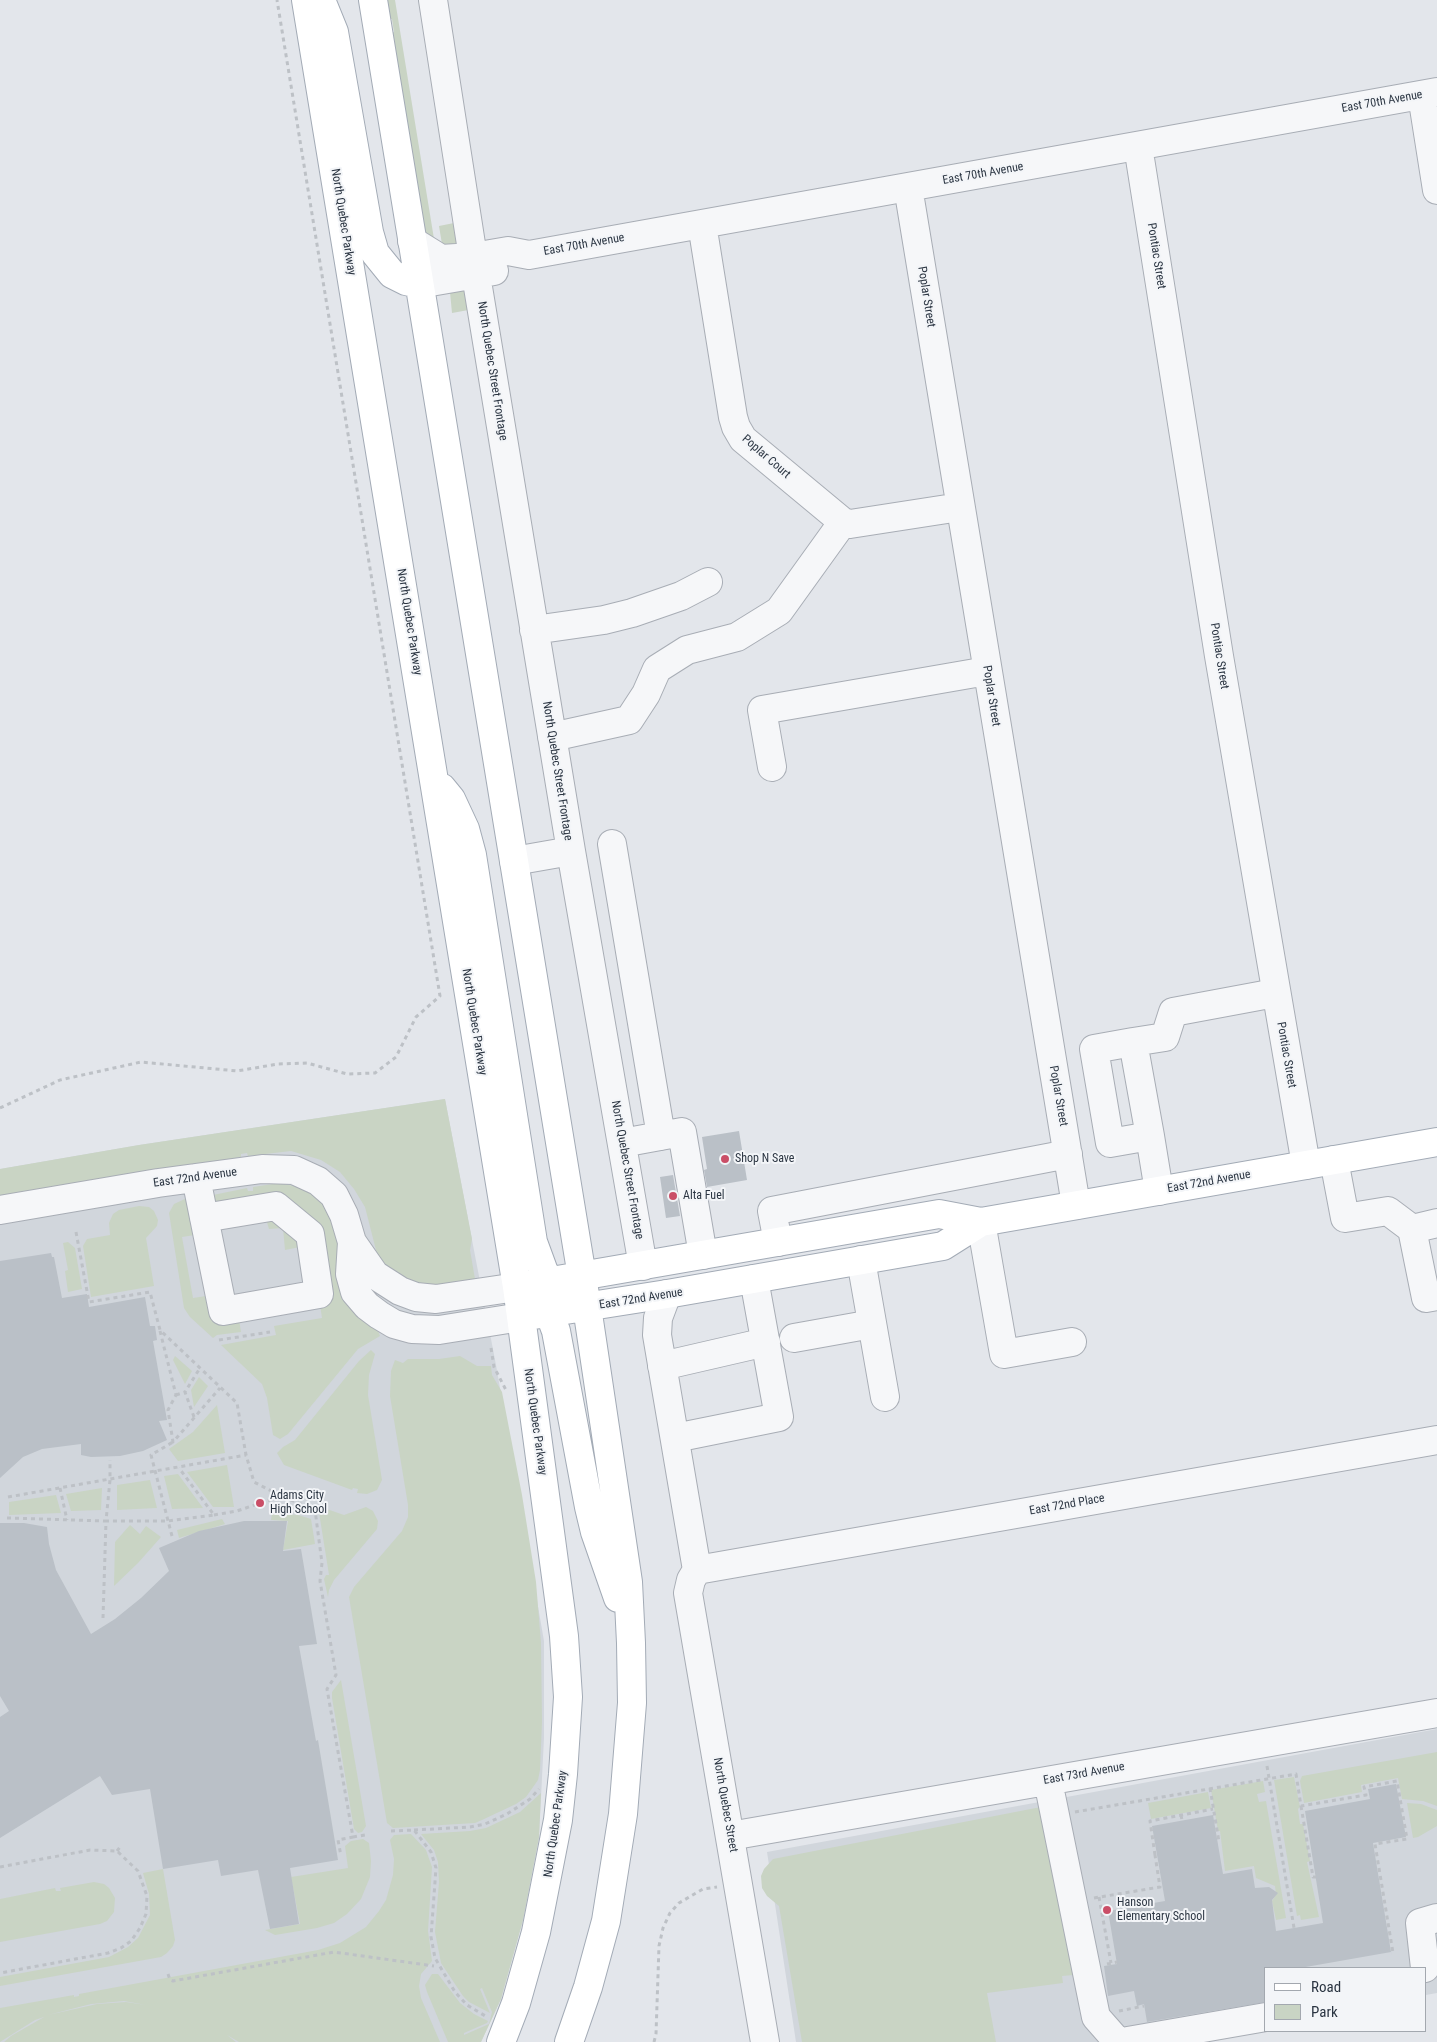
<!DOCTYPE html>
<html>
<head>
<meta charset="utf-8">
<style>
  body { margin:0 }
  #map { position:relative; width:1437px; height:2042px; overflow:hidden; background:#e3e6eb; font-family:"Roboto Condensed",sans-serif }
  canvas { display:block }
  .legend { position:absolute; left:1264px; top:1967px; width:162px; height:65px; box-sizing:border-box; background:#f3f5f8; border:1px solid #a3a8af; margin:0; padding:6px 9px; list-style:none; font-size:15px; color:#2b3542 }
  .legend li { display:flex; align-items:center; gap:10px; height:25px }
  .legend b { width:25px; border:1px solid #a3a8af }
</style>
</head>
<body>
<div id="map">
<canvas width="1437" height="2042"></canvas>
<ul class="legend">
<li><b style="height:6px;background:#fff"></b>Road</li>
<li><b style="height:14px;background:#c9d4c4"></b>Park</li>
</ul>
</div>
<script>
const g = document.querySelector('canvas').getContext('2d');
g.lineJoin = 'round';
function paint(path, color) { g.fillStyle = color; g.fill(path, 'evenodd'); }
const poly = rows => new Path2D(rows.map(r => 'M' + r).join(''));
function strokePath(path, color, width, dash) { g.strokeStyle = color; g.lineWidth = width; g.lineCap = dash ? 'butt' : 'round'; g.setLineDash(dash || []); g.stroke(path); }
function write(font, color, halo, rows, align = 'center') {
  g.font = font + ' "Roboto Condensed",sans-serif'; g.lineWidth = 4; g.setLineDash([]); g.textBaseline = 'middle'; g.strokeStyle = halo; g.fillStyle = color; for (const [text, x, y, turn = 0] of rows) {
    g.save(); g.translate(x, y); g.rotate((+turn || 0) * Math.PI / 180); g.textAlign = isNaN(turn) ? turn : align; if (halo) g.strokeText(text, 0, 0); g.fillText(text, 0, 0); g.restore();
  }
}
paint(poly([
  [445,1099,496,1365,544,1641,544,1738,539,1837,523,1920,501,1999,481,2042,0,2042,0,1169,139,1145],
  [1437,1729,1437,1993,1426,1995,1426,1968,1266,1968,1266,2025,1173,2042,796,2042,767,1852]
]), '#d1d6dc');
paint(poly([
  [385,0,395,0,435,245,424,235,391,33,394,32,392,19,389,19],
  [454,223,461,224,464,245,443,250,439,226],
  [473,284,474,309,452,313,450,292],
  [445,1099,472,1239,470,1250,475,1279,468,1283,446,1287,398,1281,378,1258,365,1207,354,1189,340,1172,321,1160,291,1151,248,1156,247,1153,241,1154,241,1157,0,1198,0,1169,139,1145],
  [279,1183,304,1188,329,1206,380,1336,358,1349,288,1434,280,1439,273,1435,267,1398,262,1384,221,1345,276,1335,274,1326,322,1318,320,1305,322,1303,332,1301,321,1236,318,1231,215,1204,213,1195,247,1188,248,1191,253,1191,253,1187],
  [187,1198,195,1235,182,1237,193,1298,206,1296,239,1319,241,1332,217,1335,213,1338,190,1317,184,1308,169,1213,174,1204],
  [139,1206,149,1207,154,1211,158,1220,157,1226,146,1238,154,1286,91,1297,83,1246,87,1239,110,1235,109,1223,113,1214,119,1210],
  [266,1219,270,1219,295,1233,300,1247,285,1250,283,1228,269,1229],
  [68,1242,75,1248,82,1289,68,1292,65,1271,68,1270,63,1243],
  [371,1350,375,1354,369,1375,368,1395,382,1480,377,1490,367,1494,357,1493,358,1489,353,1488,352,1490,284,1465,277,1453,283,1447,295,1440,359,1361],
  [175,1356,192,1371,185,1384,173,1360],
  [460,1356,477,1366,491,1366,492,1375,502,1392,522,1495,536,1582,541,1643,542,1722,540,1770,538,1780,526,1797,516,1804,482,1820,475,1823,393,1828,387,1823,349,1597,354,1587,402,1531,408,1517,408,1505,390,1396,391,1371,395,1360,403,1363,408,1359,439,1359],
  [199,1377,208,1386,194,1407,191,1390],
  [217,1405,225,1453,178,1461,169,1449,193,1432],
  [227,1465,234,1507,213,1507,187,1472],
  [178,1474,203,1508,172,1509,164,1476],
  [150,1480,157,1508,117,1510,117,1485],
  [102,1488,101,1510,71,1511,66,1494],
  [56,1495,61,1513,9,1515,9,1502],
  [318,1506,344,1515,366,1507,373,1511,378,1521,377,1529,334,1580,329,1590,328,1597,324,1579,326,1575,329,1575],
  [272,1513,298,1515,311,1519,315,1544,283,1550,288,1521,271,1520],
  [222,1519,225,1524,179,1538,177,1530],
  [130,1525,140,1534,146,1526,161,1537,138,1563,114,1586,115,1542],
  [341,1680,366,1826,362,1832,358,1833,354,1829,332,1698,332,1692],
  [1437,1752,1437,1806,1423,1801,1402,1799,1398,1778,1361,1785,1362,1792,1304,1803,1300,1781,1302,1776],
  [1294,1777,1300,1807,1298,1809,1300,1824,1303,1824,1310,1861,1307,1862,1319,1917,1301,1920,1300,1915,1297,1916,1274,1780],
  [1263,1781,1265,1792,1257,1794,1259,1802,1266,1801,1286,1918,1276,1920,1272,1901,1276,1895,1275,1886,1256,1878,1254,1866,1225,1871,1220,1831,1218,1831,1211,1790],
  [1208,1792,1211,1808,1151,1819,1148,1803],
  [541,1793,539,1837,523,1920,501,1999,481,2042,448,2042,427,1992,425,1985,432,1974,438,1974,460,2003,474,2014,488,2021,487,2023,464,2033,464,2035,489,2024,492,2012,482,1988,480,1989,490,2013,469,2002,463,1996,441,1963,435,1932,439,1882,438,1862,434,1850,421,1834,470,1831,486,1828,520,1812],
  [1407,1803,1421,1804,1437,1810,1437,1826,1418,1837,1413,1838],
  [1041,1807,1074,1975,1062,1976,1063,1983,987,1993,996,2042,802,2042,779,1906,767,1896,762,1888,761,1876,764,1869,773,1859],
  [411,1834,426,1850,432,1867,428,1931,432,1961,421,1974,419,1986,421,1998,440,2042,239,2042,227,2035,236,2042,4,2042,11,2036,44,2017,35,2020,0,2042,0,2008,74,1995,74,1997,79,1996,79,1994,318,1950,340,1943,366,1927,379,1911,386,1900,393,1875,394,1859,390,1840,394,1835],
  [124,2001,146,2005,126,2002,97,2004,48,2015,91,2004],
  [363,1839,369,1843,371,1861,370,1877,361,1899,347,1914,334,1923,317,1928,275,1935,265,1930,300,1924,291,1877,348,1868,345,1846,351,1841],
  [163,1869,175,1940,173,1946,167,1953,161,1957,0,1986,0,1977,109,1957,128,1947,138,1938,150,1915,149,1894,143,1873],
  [94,1882,104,1884,109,1888,115,1898,114,1912,107,1921,100,1924,0,1942,0,1899,55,1888,56,1891,61,1891,60,1888]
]), '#c9d4c4');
paint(poly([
  [739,1131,747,1180,707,1187,704,1170,707,1169,702,1137],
  [673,1175,680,1216,666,1218,660,1177],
  [51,1253,52,1257,54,1257,62,1298,87,1294,89,1307,145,1297,150,1326,155,1326,157,1340,153,1341,167,1420,159,1421,167,1440,143,1451,120,1456,91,1457,81,1455,81,1444,42,1449,23,1457,0,1478,0,1261],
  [244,1521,287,1521,283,1551,301,1549,317,1644,299,1646,316,1741,318,1740,338,1860,290,1868,299,1924,270,1929,258,1870,221,1876,218,1860,163,1869,150,1789,112,1795,100,1776,0,1838,0,1717,9,1711,0,1696,0,1523,24,1523,47,1527,49,1544,56,1570,91,1634,115,1619,141,1598,169,1571,159,1548,199,1531],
  [1396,1784,1406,1837,1373,1843,1391,1952,1300,1968,1266,1968,1266,2002,1147,2022,1144,2004,1137,2006,1134,1991,1108,1996,1104,1966,1117,1964,1108,1911,1165,1901,1152,1826,1213,1815,1223,1874,1252,1869,1255,1888,1269,1887,1278,1893,1272,1900,1276,1931,1294,1928,1323,1923,1305,1811,1370,1799,1368,1789]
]), '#bac0c7');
const minor = poly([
  [433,0,473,257],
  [1422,95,1437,190],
  [1138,146,1219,656,1306,1165],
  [908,187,1076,1205],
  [702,224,733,417,736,427,743,439,843,522,850,524,960,507],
  [412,241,441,259,473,257,508,251,529,255,1437,92],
  [476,275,571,851,643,1266],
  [419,284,494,271],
  [534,630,604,620,632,613,681,596,708,582],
  [552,737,629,720,646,694,657,669,687,650,737,637,779,611,843,522],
  [772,767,762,710,987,671],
  [612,844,661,1136],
  [514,861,571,851],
  [1133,1042,1165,1037,1173,1012,1275,993],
  [1150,1136,1133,1042,1094,1049,1110,1143,1150,1136,1159,1191],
  [622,1143,682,1132,703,1255],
  [1334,1160,1345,1218,1388,1211,1412,1229],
  [196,1178,223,1311,319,1294,310,1234,276,1206,204,1218],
  [0,1210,158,1183,262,1169,294,1170,318,1181,334,1195,344,1215,352,1242,350,1274,355,1292,367,1306,379,1315,394,1324,412,1329,439,1330,521,1317],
  [981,1222,1004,1354,1072,1342],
  [1437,1223,1412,1229,1426,1298,1437,1296],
  [352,1242,375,1275,400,1291,416,1297,436,1299,517,1287],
  [778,1242,772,1211,1068,1154],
  [861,1260,885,1397],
  [667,1294,658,1318,657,1335,697,1570],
  [794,1338,872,1324],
  [662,1366,766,1342],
  [675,1438,779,1417,754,1279],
  [697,1570,1437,1440],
  [697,1570,691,1580,688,1593,765,2042],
  [1048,1781,1096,2017,1118,2042],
  [730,1836,1437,1713],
  [1425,1968,1420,1923,1437,1918],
  [1122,2042,1266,2017]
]);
const major = poly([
  [306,0,517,1287,564,1636,568,1697,563,1774,558,1820,536,1932,516,2003,501,2042],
  [321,0,334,32,369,232,375,253,392,274,406,281,419,284],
  [373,0,587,1307,628,1582,631,1643,632,1703,623,1814,606,1921,588,1987,569,2042],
  [442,788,451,799,465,829,472,855,533,1242,544,1272,560,1293],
  [517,1287,939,1214,981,1222,1437,1142],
  [540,1298,546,1304,556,1331,589,1507,595,1532,618,1598],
  [521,1317,667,1294,943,1246,981,1222]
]);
strokePath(minor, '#a8adb5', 30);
strokePath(major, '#a3abb6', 30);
strokePath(poly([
  [0,1108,60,1080,141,1062,237,1071,278,1064,307,1063,347,1074,375,1073,396,1057,416,1017,440,996,277,0],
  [76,1232,89,1302,150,1292,160,1330,237,1403,246,1455,254,1482,281,1496,315,1510,322,1563,320,1581,336,1675,327,1689,353,1837,338,1840,341,1856],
  [160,1331,176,1395,168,1410,173,1442,220,1388],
  [219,1340,270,1332],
  [491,1348,494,1367,507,1392],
  [176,1395,185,1392],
  [194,1417,185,1392,200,1368],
  [60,1488,67,1520],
  [8,1497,246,1455],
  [214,1515,237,1511,281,1496],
  [7,1518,106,1521,110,1480,110,1460],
  [172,1536,151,1455,173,1442],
  [103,1618,106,1521,168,1521,214,1515,179,1468],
  [1267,1766,1294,1928],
  [1210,1788,1219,1842,1218,1842],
  [1301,1806,1313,1877,1316,1877],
  [1075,1812,1296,1774,1301,1806,1366,1795,1364,1787,1397,1781,1407,1839,1375,1844,1393,1953,1391,1953],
  [1181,1815,1182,1820],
  [414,1830,470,1827,485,1824,507,1814,530,1799,539,1789],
  [391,1831,414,1830,431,1852,436,1868,431,1937,435,1958,455,1992,467,2005,487,2017],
  [353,1837,365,1835],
  [117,1851,120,1847],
  [1155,1855,1150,1821,1213,1809],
  [0,1867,90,1850,117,1851,138,1871,147,1896,146,1914,140,1928,131,1941,121,1948,108,1953,0,1973],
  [1099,1897,1111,1963],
  [1094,1898,1160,1887,1155,1855],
  [1107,1964,1117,1962],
  [168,1974,170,1980,173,1981,334,1952,434,1966],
  [1119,2011,1144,2006],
  [654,2042,656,2034,659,1946,663,1928,670,1913,679,1903,703,1889,717,1887]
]), '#bdc1c6', 3, [4, 4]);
strokePath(minor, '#f6f7f9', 28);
strokePath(major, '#fff', 28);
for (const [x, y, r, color] of [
  [725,1159,5,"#ca4e67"],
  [673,1196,5,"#ca4e67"],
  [260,1503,5,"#ca4e67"],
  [1107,1910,5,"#ca4e67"]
]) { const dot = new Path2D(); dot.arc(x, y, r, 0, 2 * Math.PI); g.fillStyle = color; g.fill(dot); strokePath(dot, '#f3f5f8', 2); }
write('12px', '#2b3542', '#f3f5f8', [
  ["East 70th Avenue",1382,102,-10],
  ["East 70th Avenue",983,174,-10],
  ["North Quebec Parkway",343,222,81],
  ["East 70th Avenue",584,245,-10],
  ["Pontiac Street",1156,256,81],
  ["Poplar Street",926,297,81],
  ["North Quebec Street Frontage",492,371,81],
  ["Poplar Court",766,457,41],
  ["North Quebec Parkway",409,622,81],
  ["Pontiac Street",1219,656,81],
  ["Poplar Street",991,696,81],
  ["North Quebec Street Frontage",557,771,81],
  ["North Quebec Parkway",474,1022,81],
  ["Pontiac Street",1286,1055,80],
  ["Poplar Street",1058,1096,80],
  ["North Quebec Street Frontage",627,1170,80],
  ["East 72nd Avenue",195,1178,-8],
  ["East 72nd Avenue",1209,1182,-10],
  ["East 72nd Avenue",641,1299,-9],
  ["North Quebec Parkway",535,1422,82],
  ["East 72nd Place",1067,1505,-10],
  ["East 73rd Avenue",1084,1774,-10],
  ["North Quebec Street",725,1805,80],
  ["North Quebec Parkway",556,1824,-82]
]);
write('12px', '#2b3542', '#f3f5f8', [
  ["Shop N Save",735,1159],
  ["Alta Fuel",683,1196],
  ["Adams City",270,1496],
  ["High School",270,1510],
  ["Hanson",1117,1903],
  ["Elementary School",1117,1917]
], 'left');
</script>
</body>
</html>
